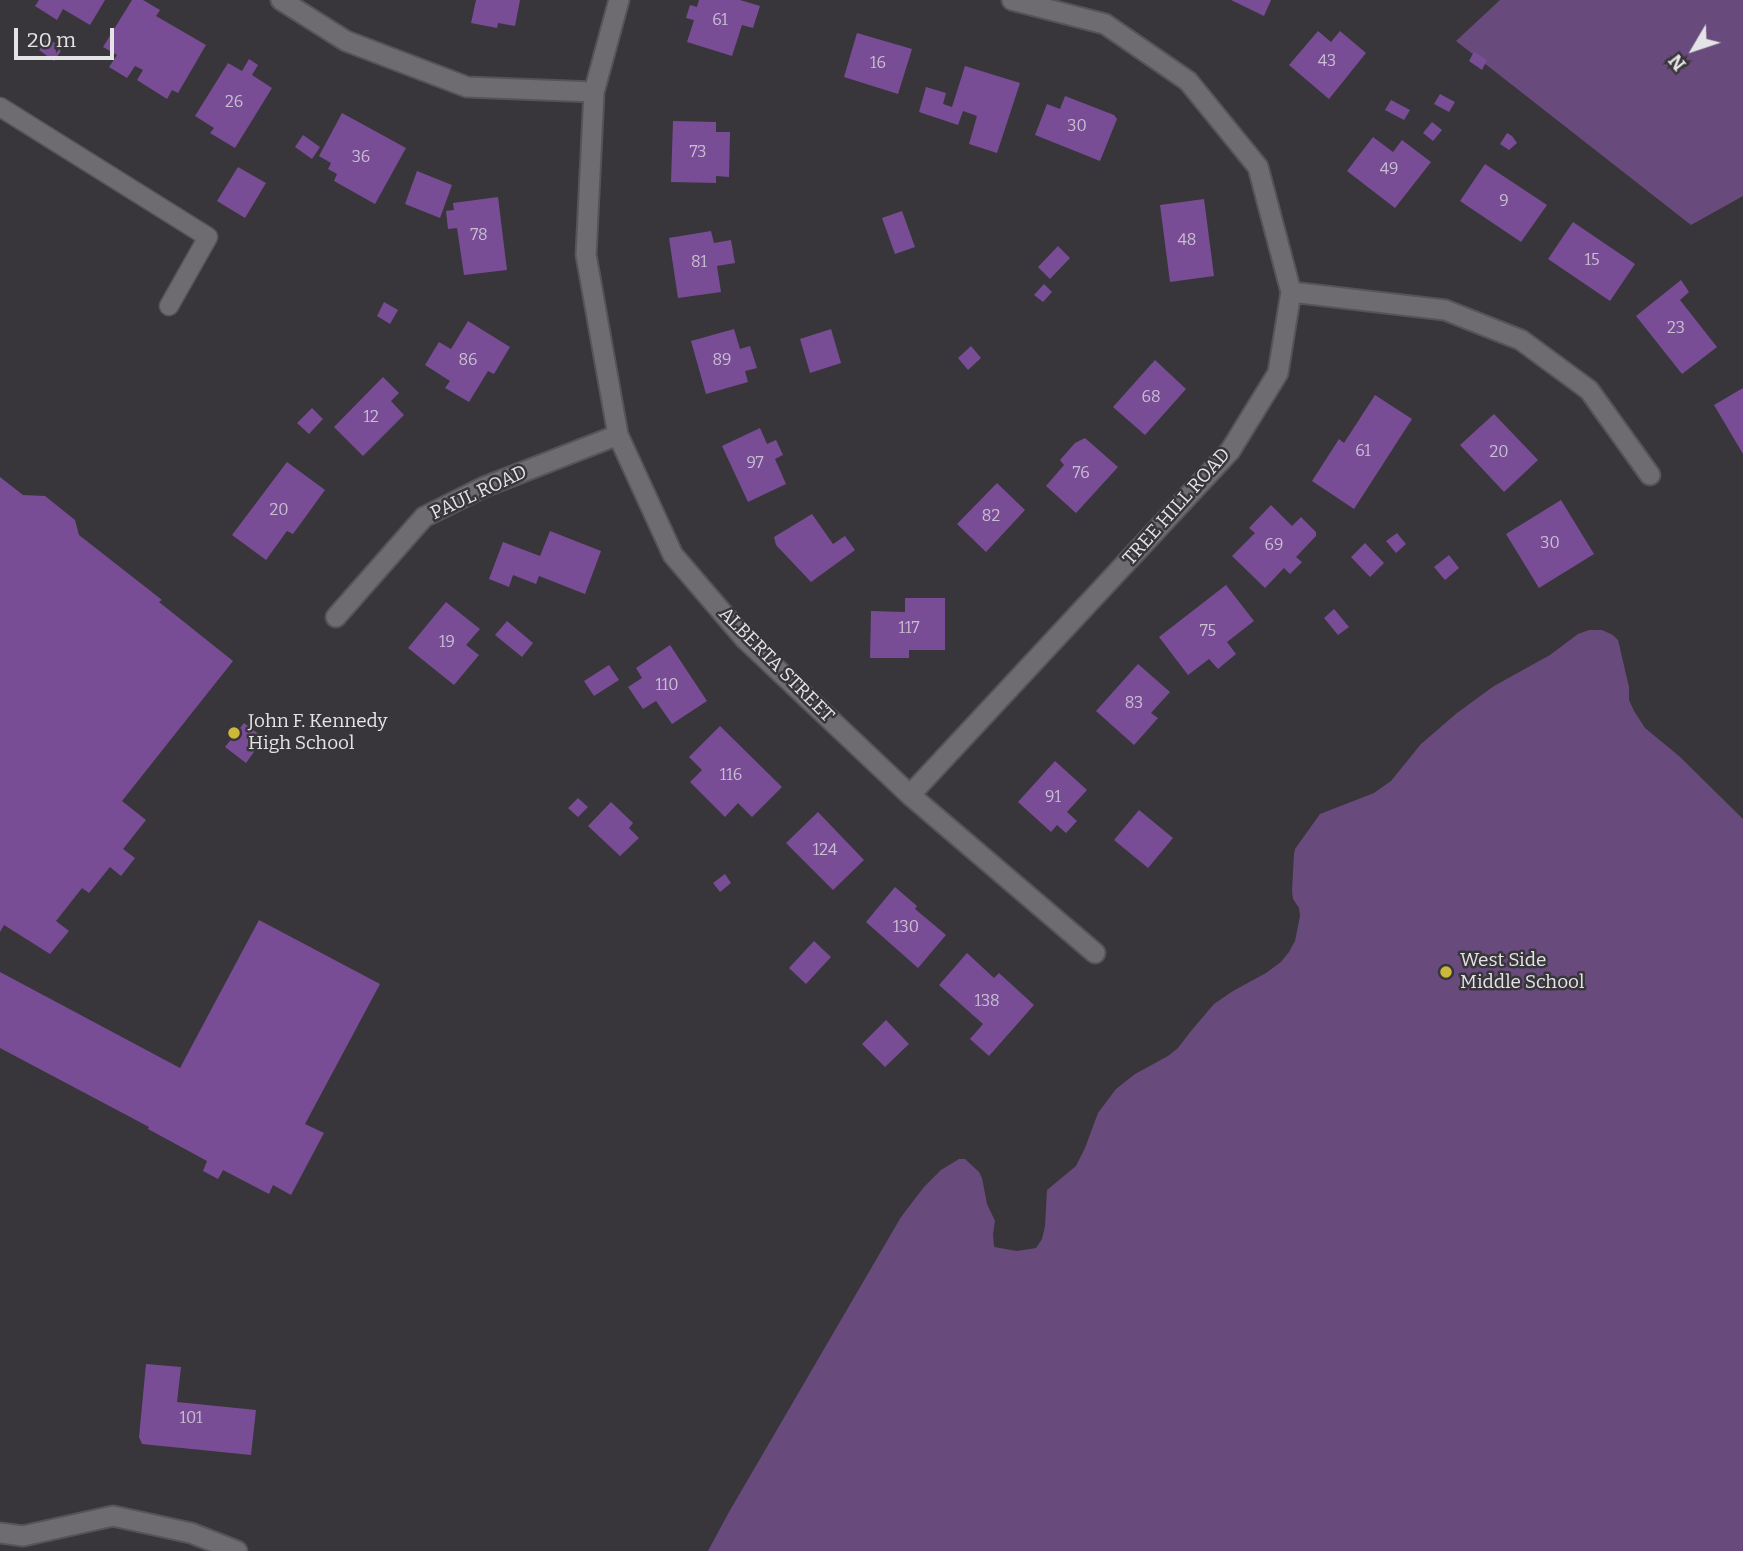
<!DOCTYPE html>
<html>
<head>
<meta charset="utf-8">
<style>
  body { margin:0 }
  #map { position:relative; width:1743px; height:1551px; overflow:hidden; background:#38363a; font-family:Bitter,serif }
  canvas { display:block }
  .north { position:absolute; left:1659px; top:14px; width:70px; height:70px; -webkit-text-stroke:5px #38363a; paint-order:stroke; rotate:231deg; font-size:19px; font-weight:700; line-height:28px; text-align:center; color:#e4e3e6 }
  .north::after { content:''; display:block; margin:auto; width:24px; height:32px; background:#e4e3e6; clip-path:polygon(50% 0,100% 100%,50% 72%,0 100%) }
  .scale { position:absolute; left:14px; top:28px; width:100px; height:32px; box-sizing:border-box; border:4px solid #e4e3e6; border-top:0; padding-left:9px; font-size:21px; line-height:24px; white-space:nowrap; color:#e4e3e6; -webkit-text-stroke:5px #38363a; paint-order:stroke }
</style>
</head>
<body>
<div id="map">
<canvas width="1743" height="1551"></canvas>
<div class="north">N</div>
<div class="scale">20 m</div>
</div>
<script>
const g = document.querySelector('canvas').getContext('2d');
g.lineJoin = 'round';
function paint(path, color) { g.fillStyle = color; g.fill(path, 'evenodd'); }
const poly = rows => new Path2D(rows.map(r => 'M' + r).join(''));
function strokePath(path, color, width, dash) { g.strokeStyle = color; g.lineWidth = width; g.lineCap = dash ? 'butt' : 'round'; g.setLineDash(dash || []); g.stroke(path); }
function write(font, color, halo, rows, align = 'center') {
  g.font = font + ' Bitter,serif'; g.lineWidth = 5; g.setLineDash([]); g.textBaseline = 'middle'; g.strokeStyle = halo; g.fillStyle = color; for (const [text, x, y, turn = 0] of rows) {
    g.save(); g.translate(x, y); g.rotate((+turn || 0) * Math.PI / 180); g.textAlign = isNaN(turn) ? turn : align; if (halo) g.strokeText(text, 0, 0); g.fillText(text, 0, 0); g.restore();
  }
}
paint(poly([
  [1500,0,1743,0,1743,196,1691,225,1456,41],
  [1589,630,1602,630,1613,635,1618,640,1629,687,1629,700,1634,711,1645,728,1679,756,1743,819,1743,1551,708,1551,729,1512,901,1217,924,1187,941,1170,959,1159,965,1159,979,1172,982,1178,987,1204,995,1221,993,1234,994,1247,1017,1251,1036,1248,1042,1239,1045,1226,1047,1190,1076,1166,1085,1148,1098,1113,1116,1089,1135,1074,1168,1056,1178,1048,1191,1031,1214,1004,1233,991,1266,973,1281,962,1289,952,1295,941,1300,916,1299,908,1293,899,1292,891,1294,854,1295,849,1320,814,1374,793,1391,781,1421,744,1457,713,1494,686,1550,655,1578,634]
]), '#684b7c');
paint(poly([
  [39,0,105,0,90,25,63,9,57,20,35,6],
  [132,0,143,0,160,10,156,16,206,45,178,93,172,90,167,99,137,80,143,70,135,66,127,78,109,67,117,55,103,47],
  [476,0,520,0,515,26,498,23,497,28,471,23],
  [699,0,740,0,760,6,753,28,742,25,732,56,687,42,694,20,686,18,690,5,697,7],
  [1231,0,1271,0,1264,16],
  [1318,31,1331,42,1340,31,1366,53,1329,99,1289,65],
  [857,33,912,49,898,94,844,77],
  [47,38,63,48,54,61,39,50],
  [1474,52,1487,60,1482,70,1469,61],
  [249,59,258,65,252,75,272,88,235,148,210,133,214,128,195,116,228,63,242,71],
  [965,66,1020,83,997,153,969,144,977,116,963,111,958,125,919,112,926,87,946,93,943,104,952,107],
  [1440,94,1455,102,1449,112,1434,104],
  [1065,96,1114,115,1117,119,1100,161,1035,135,1047,104,1060,109],
  [1391,100,1410,110,1404,120,1385,110],
  [342,113,406,148,375,204,334,181,337,174,328,169,331,163,319,156],
  [673,121,716,122,716,132,730,132,729,177,716,176,716,183,671,182],
  [1432,122,1442,130,1433,141,1423,133],
  [1507,133,1512,136,1517,143,1509,150,1500,144],
  [303,135,320,147,312,159,295,147],
  [1373,137,1393,152,1402,140,1431,162,1395,208,1347,171],
  [1485,164,1547,205,1521,242,1460,201],
  [238,167,266,183,245,218,217,201],
  [417,171,452,185,440,218,405,204],
  [498,197,507,270,464,275,457,228,448,229,446,211,454,210,453,203],
  [1204,199,1214,276,1170,282,1160,205],
  [902,211,915,247,895,254,882,218],
  [1573,222,1635,264,1610,301,1548,259],
  [711,231,714,243,731,240,735,263,717,266,721,292,678,298,669,238],
  [1058,246,1070,258,1050,279,1038,267],
  [1681,280,1689,292,1680,300,1717,347,1682,374,1636,316],
  [1044,284,1052,292,1043,302,1034,295],
  [384,302,398,310,390,324,377,316],
  [468,321,510,347,494,374,488,371,469,402,445,388,450,381,425,365,439,342,451,349],
  [734,329,740,349,750,346,757,368,745,371,748,382,706,394,691,341],
  [831,329,841,363,810,373,800,339],
  [971,346,981,358,968,370,958,358],
  [1155,360,1186,389,1145,435,1113,407],
  [383,377,399,393,391,401,404,415,363,456,334,427],
  [1743,388,1743,454,1714,405],
  [1375,395,1412,419,1354,509,1312,481,1339,439,1344,443],
  [312,408,323,419,309,434,297,423],
  [1494,414,1538,460,1504,492,1460,445],
  [760,428,767,444,776,440,783,455,775,459,786,484,748,502,722,446],
  [1085,438,1118,467,1076,513,1046,486,1064,465,1060,460,1075,443],
  [287,462,325,490,293,534,287,531,266,560,232,535],
  [0,477,23,495,45,496,75,520,79,535,162,600,159,602,233,661,122,801,146,820,123,849,135,858,121,876,110,867,89,893,82,888,56,921,69,931,50,954,4,925,0,932],
  [997,483,1025,510,986,552,957,524],
  [1561,500,1594,554,1539,588,1506,534],
  [1271,505,1292,526,1301,517,1316,532,1316,536,1296,557,1302,562,1290,574,1284,568,1265,588,1232,556,1255,533,1249,528],
  [812,514,833,544,845,536,855,550,811,582,776,545,774,537],
  [550,531,601,551,585,594,539,576,536,584,513,575,509,587,489,579,503,542,540,556],
  [1397,533,1406,544,1396,553,1386,541],
  [1365,543,1384,563,1370,577,1351,557],
  [1449,555,1459,568,1445,580,1434,567],
  [1226,585,1254,621,1227,642,1236,654,1218,669,1209,659,1188,675,1159,637],
  [905,598,945,598,945,650,909,650,909,658,870,658,871,611,905,612],
  [446,602,480,629,466,645,479,655,454,685,408,648],
  [1334,609,1349,627,1338,635,1324,618],
  [507,621,533,643,522,657,495,635],
  [670,645,707,701,672,724,656,701,643,709,628,687,642,678,636,668],
  [1138,664,1170,692,1151,713,1158,718,1134,745,1096,711],
  [609,665,619,680,594,696,584,681],
  [244,723,264,738,246,763,225,747],
  [720,726,782,787,752,817,738,803,725,817,690,782,702,770,689,757],
  [1055,761,1087,790,1067,812,1077,821,1066,833,1057,825,1051,832,1018,802],
  [578,798,588,807,578,817,568,808],
  [611,802,633,823,629,828,639,838,620,856,588,826],
  [1139,810,1173,838,1148,868,1114,840],
  [818,812,864,860,833,890,786,843],
  [725,874,731,883,720,892,713,883],
  [895,887,917,906,915,909,946,935,918,968,866,922],
  [259,920,380,984,305,1124,324,1133,291,1195,273,1185,269,1194,223,1170,218,1179,203,1171,207,1161,148,1129,149,1127,0,1048,0,972,180,1068],
  [814,941,831,957,806,984,789,968],
  [967,953,994,978,999,973,1034,1005,989,1056,970,1039,983,1024,939,985],
  [886,1020,909,1044,885,1067,862,1044],
  [146,1364,181,1367,177,1402,256,1410,251,1455,142,1444,139,1437]
]), '#794d95');
const service = poly([
  [0,107,208,237,169,306]
]);
const minor = poly([
  [281,0,346,41,467,87,594,92],
  [619,0,594,92,586,255,618,435,673,555,745,639,910,795,1095,953],
  [1291,292,1445,310,1521,340,1589,390,1650,475],
  [336,617,424,517,484,487,618,435],
  [910,795,1230,451,1278,373,1291,292,1258,167,1188,81,1105,24,1012,0],
  [0,1533,23,1536,113,1516,191,1533,237,1551]
]);
strokePath(service, '#565458', 21);
strokePath(minor, '#565458', 23);
strokePath(service, '#6f6c71', 18);
strokePath(minor, '#6f6c71', 19);
for (const [x, y, r, color] of [
  [234,733,7,"#ccb939"],
  [1446,972,7,"#ccb939"]
]) { const dot = new Path2D(); dot.arc(x, y, r, 0, 2 * Math.PI); g.fillStyle = color; g.fill(dot); strokePath(dot, '#38363a', 2.5); }
write('16px', '#c9bed2', null, [
  ["61",720,21],
  ["43",1327,62],
  ["16",878,64],
  ["26",234,103],
  ["30",1077,127],
  ["73",698,153],
  ["36",361,158],
  ["49",1389,170],
  ["9",1504,202],
  ["78",479,236],
  ["48",1187,241],
  ["15",1592,261],
  ["81",699,263],
  ["23",1676,329],
  ["86",468,361],
  ["89",722,361],
  ["68",1151,398],
  ["12",371,418],
  ["61",1363,452],
  ["20",1499,453],
  ["97",755,464],
  ["76",1081,474],
  ["20",279,511],
  ["82",991,517],
  ["30",1550,544],
  ["69",1274,546],
  ["117",909,629],
  ["75",1208,632],
  ["19",447,643],
  ["110",667,686],
  ["83",1134,704],
  ["116",731,776],
  ["91",1053,798],
  ["124",825,851],
  ["130",906,928],
  ["138",987,1002],
  ["101",191,1419]
]);
write('19px', '#e4e3e6', '#38363a', [
  ["PAUL ROAD",479,493,-25],
  ["TREE HILL ROAD",1177,507,-48],
  ["ALBERTA STREET",776,665,45]
]);
write('19px', '#e4e3e6', '#38363a', [
  ["John F. Kennedy",248,722],
  ["High School",248,744],
  ["West Side",1460,961],
  ["Middle School",1460,983]
], 'left');
</script>
</body>
</html>
